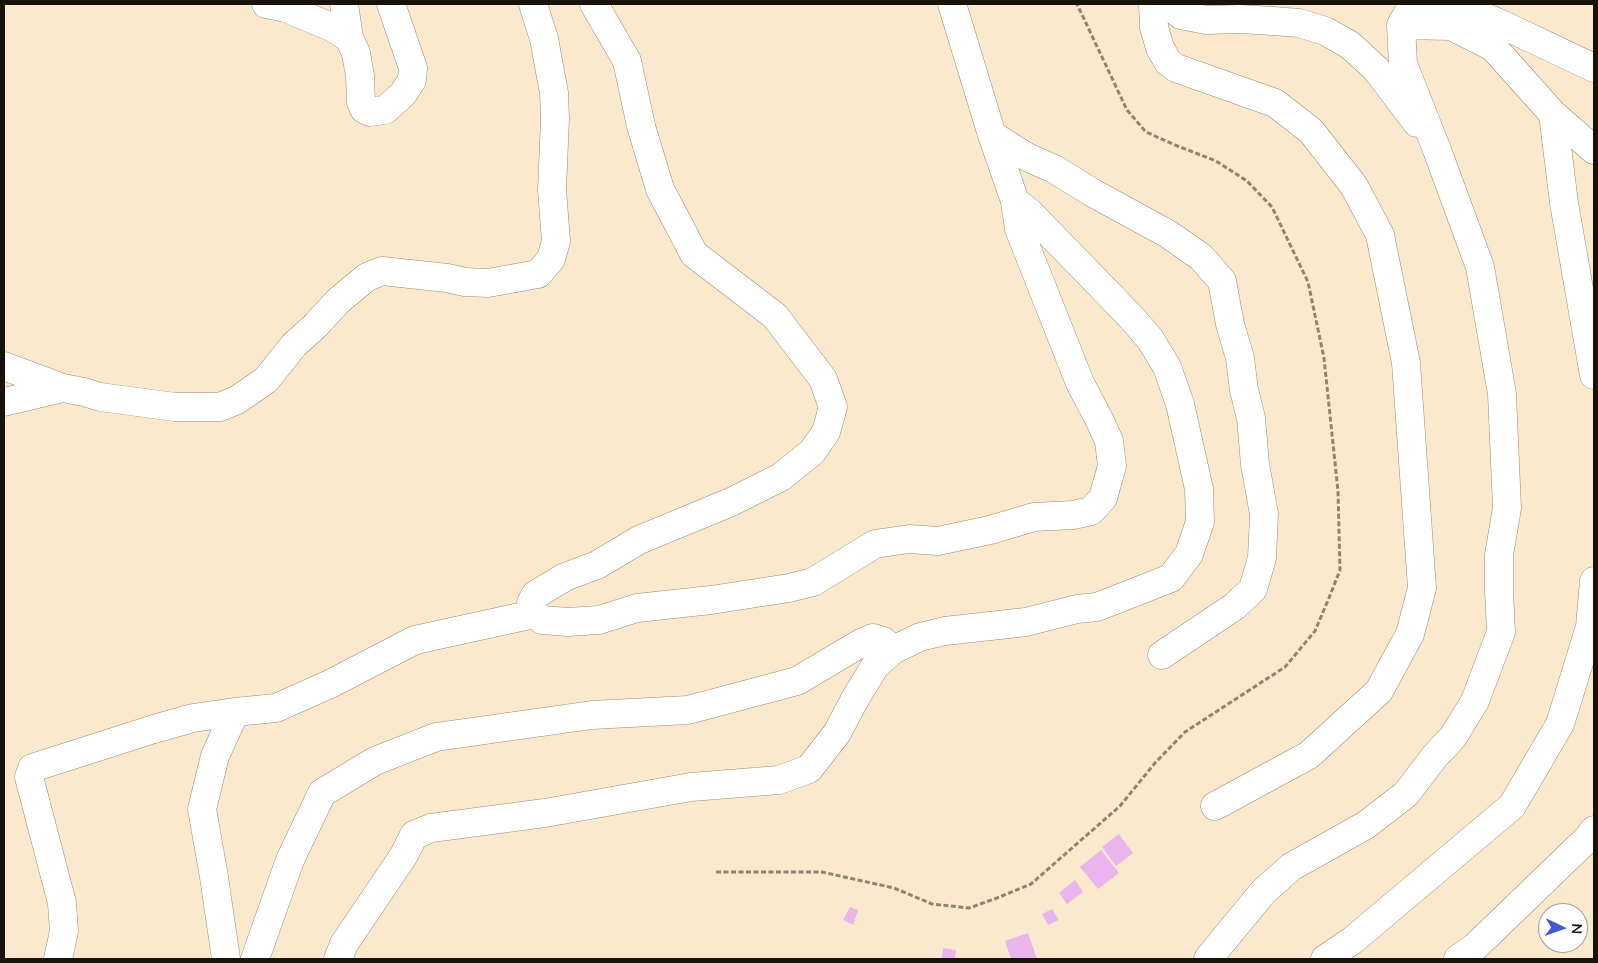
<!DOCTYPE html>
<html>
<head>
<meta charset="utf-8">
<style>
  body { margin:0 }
  #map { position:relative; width:1598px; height:963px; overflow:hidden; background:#fbe9ce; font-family:Mulish,sans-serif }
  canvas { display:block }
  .frame { position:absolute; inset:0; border:5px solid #181209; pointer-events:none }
  .north { position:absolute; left:1538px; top:903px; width:50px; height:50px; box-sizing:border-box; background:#fff; border:1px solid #a3a09d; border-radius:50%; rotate:93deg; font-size:14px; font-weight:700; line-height:20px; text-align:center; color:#181209 }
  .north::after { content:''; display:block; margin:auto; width:18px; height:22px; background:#425bcf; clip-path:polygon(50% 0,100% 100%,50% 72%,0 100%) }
</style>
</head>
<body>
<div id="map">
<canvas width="1598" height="963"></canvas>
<div class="frame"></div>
<div class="north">N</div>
</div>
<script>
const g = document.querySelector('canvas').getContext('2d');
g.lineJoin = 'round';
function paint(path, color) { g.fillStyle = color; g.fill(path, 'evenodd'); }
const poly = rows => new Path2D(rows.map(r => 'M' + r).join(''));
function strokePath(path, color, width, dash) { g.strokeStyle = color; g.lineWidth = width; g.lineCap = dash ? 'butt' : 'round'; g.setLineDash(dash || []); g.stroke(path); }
paint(poly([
  [1119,834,1133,853,1116,866,1102,847],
  [1101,850,1119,873,1098,889,1080,867],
  [1075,880,1083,892,1067,904,1059,893],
  [850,907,858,910,853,925,843,920],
  [1052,909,1059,920,1048,925,1042,914],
  [1028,933,1037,959,1011,959,1005,941],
  [943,948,956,950,955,959,942,959]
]), '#eab4ed');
const minor = poly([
  [266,4,286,8,331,27,349,38,356,53,360,76,361,102,364,109,370,112,385,110,403,94,412,80,413,68,391,4],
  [344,4,349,38],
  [594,4,627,61,641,126,660,189,694,254,775,316,823,379,833,407,826,432,812,452,781,477,731,502,639,540,597,565,565,577,535,595,531,603,534,614,542,620,568,622,599,620,637,608,711,600,789,588,813,582,875,544,909,539,938,541,990,530,1034,517,1073,515,1091,511,1103,498,1112,466,1109,441,1100,421,1080,383,1019,229,1015,201,992,135,952,4],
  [1153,4,1154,27,1160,48,1168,62,1176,68,1275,103,1311,131,1354,186,1380,235,1406,363,1422,588,1410,634,1379,691,1309,755,1215,806],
  [1167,4,1181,15,1206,20,1240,19,1273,21,1299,23,1325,31,1350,45,1376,69,1417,123],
  [1401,25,1451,26,1493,47,1553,114,1594,150],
  [1553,114,1564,203,1594,375],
  [992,135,1027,157,1054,169,1093,193,1168,234,1201,257,1222,281,1230,324,1240,358,1244,390,1251,418,1255,464,1264,514,1262,558,1253,589,1235,606,1162,655],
  [4,366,63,388,84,392,100,397,175,407,220,407,237,400,266,380,294,345,316,325,338,301,367,277,382,271,447,278,465,282,488,283,538,274,551,259,556,241,552,190,555,118,554,93,544,39,533,4],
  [4,402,63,388],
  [58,959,64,931,62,903,29,777,32,768,154,729,193,718,235,712,276,708,330,684,415,640,534,614],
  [226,959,214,877,202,809,215,756,235,712],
  [255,959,290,860,322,793,375,761,436,737,592,715,688,710,797,681,861,643,873,638,883,641,893,650],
  [338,959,344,944,404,855,414,835,431,828,545,813,691,787,779,780,809,769,837,733,855,699,875,666,893,650,920,637,945,631,1026,622,1077,609,1097,607,1171,578,1189,554,1200,522,1199,489,1180,404,1167,367,1150,339,1130,316,1030,213,1015,201],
  [1208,959,1263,892,1291,867,1366,825,1406,794,1435,756,1453,737,1475,701,1501,632,1499,591,1499,555,1507,508,1502,394,1480,267,1437,150,1403,64,1401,25,1410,9,1423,4,1444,4,1467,10,1499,23,1594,68],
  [1325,959,1353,940,1512,806,1560,724,1590,627,1594,581],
  [1458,959,1475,947,1588,838,1594,830]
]);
strokePath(minor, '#9a8a71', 29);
strokePath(poly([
  [716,872,822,872,894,888,932,904,969,908,997,898,1031,884,1120,806,1155,763,1185,732,1285,667,1315,631,1329,598,1340,570,1338,491,1324,358,1308,282,1272,207,1247,181,1216,161,1175,145,1146,132,1127,110,1077,4]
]), '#908471', 3, [5, 2.5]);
strokePath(minor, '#fff', 28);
</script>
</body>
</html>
